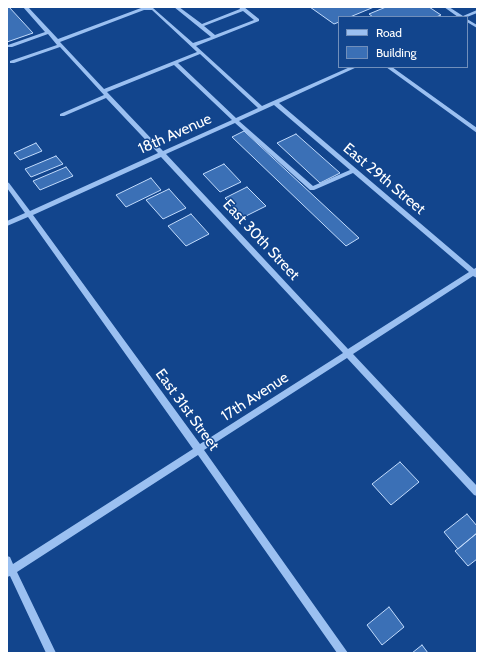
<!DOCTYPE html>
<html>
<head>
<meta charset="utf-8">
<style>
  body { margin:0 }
  #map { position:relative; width:484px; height:660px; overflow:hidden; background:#12458d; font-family:Cabin,sans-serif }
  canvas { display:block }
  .frame { position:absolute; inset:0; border:8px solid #fff; pointer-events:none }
  .legend { position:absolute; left:338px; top:16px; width:130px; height:52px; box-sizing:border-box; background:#12458d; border:1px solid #718fbb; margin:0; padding:5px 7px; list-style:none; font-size:12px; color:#fff }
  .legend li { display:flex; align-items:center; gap:8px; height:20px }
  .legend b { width:20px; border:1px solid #718fbb }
</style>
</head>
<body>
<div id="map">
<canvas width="484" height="660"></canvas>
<div class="frame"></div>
<ul class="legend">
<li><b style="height:5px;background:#9bc0f1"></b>Road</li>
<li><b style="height:11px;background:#3b70b6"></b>Building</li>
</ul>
</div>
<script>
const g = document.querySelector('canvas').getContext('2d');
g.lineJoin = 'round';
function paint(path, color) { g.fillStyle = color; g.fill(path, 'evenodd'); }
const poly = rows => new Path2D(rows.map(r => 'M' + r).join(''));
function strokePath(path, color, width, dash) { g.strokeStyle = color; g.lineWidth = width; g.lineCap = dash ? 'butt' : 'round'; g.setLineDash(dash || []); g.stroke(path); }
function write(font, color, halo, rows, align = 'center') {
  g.font = font + ' Cabin,sans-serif'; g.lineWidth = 3; g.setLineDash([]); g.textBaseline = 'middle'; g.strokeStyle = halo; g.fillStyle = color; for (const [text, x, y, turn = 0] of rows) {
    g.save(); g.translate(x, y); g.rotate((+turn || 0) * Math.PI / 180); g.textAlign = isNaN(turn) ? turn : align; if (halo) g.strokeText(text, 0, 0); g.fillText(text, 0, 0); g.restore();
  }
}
const building = poly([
  [7,7,9,7,33,33,7,42,7,7],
  [310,7,374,7,350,17,339,17,339,22,334,24,310,7],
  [386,7,429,7,441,15,436,17,373,17,369,14,386,7],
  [244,131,359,238,346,246,232,137,244,131],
  [296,134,340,173,320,183,277,143,296,134],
  [36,143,42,151,20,160,14,153,36,143],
  [56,156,63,164,31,177,25,169,56,156],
  [224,164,241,182,220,192,203,174,224,164],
  [66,167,73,176,40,190,33,181,66,167],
  [151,178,161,190,126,207,116,195,151,178],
  [247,187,266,206,244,217,225,198,247,187],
  [169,189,186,208,163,219,146,200,169,189],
  [191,214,209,234,186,246,168,226,191,214],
  [400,462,419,482,391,505,372,484,400,462],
  [467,514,477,526,477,533,458,549,444,532,467,514],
  [477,533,477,559,468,566,455,551,477,533],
  [389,607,404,627,382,645,367,625,389,607],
  [422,645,428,653,412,653,422,645]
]);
paint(building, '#3b70b6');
strokePath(building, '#c2dbfc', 1);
paint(poly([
  [23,7,28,7,58,39,141,8,153,8,193,43,211,37,174,7,179,7,202,24,240,9,239,7,244,7,259,19,259,21,196,46,262,106,350,67,357,67,279,103,474,269,477,267,477,278,473,276,353,354,477,486,477,496,474,495,347,358,204,450,348,653,337,653,198,455,17,572,56,653,46,653,10,576,7,577,7,556,10,557,13,564,193,449,28,217,7,226,7,221,25,213,7,188,7,182,9,183,30,211,158,153,106,98,64,116,60,116,60,114,104,95,60,47,14,63,10,63,10,61,57,45,48,34,12,47,8,47,8,45,45,32,23,7],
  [144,10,152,10,197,52,104,89,60,42,144,10],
  [243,11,254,20,215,35,204,26,243,11],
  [200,54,258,108,236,118,178,63,200,54],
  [174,65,232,120,163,151,107,92,174,65],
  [274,105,350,170,313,186,239,121,274,105],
  [235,123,310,190,314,190,353,173,469,272,348,349,166,154,235,123],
  [161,157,343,353,200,444,33,215,161,157],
  [444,7,449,7,463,16,477,10,477,13,467,17,458,17,444,7],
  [467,19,477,25,477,28,467,22,467,19],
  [386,67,392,67,477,128,477,133,386,67]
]), '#9bc0f1');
write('15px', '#fff', '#12458d', [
  ["18th Avenue",175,134,-24],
  ["East 29th Street",384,179,40],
  ["East 30th Street",261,240,47],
  ["17th Avenue",255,397,-33],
  ["East 31st Street",187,410,54]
]);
</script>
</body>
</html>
